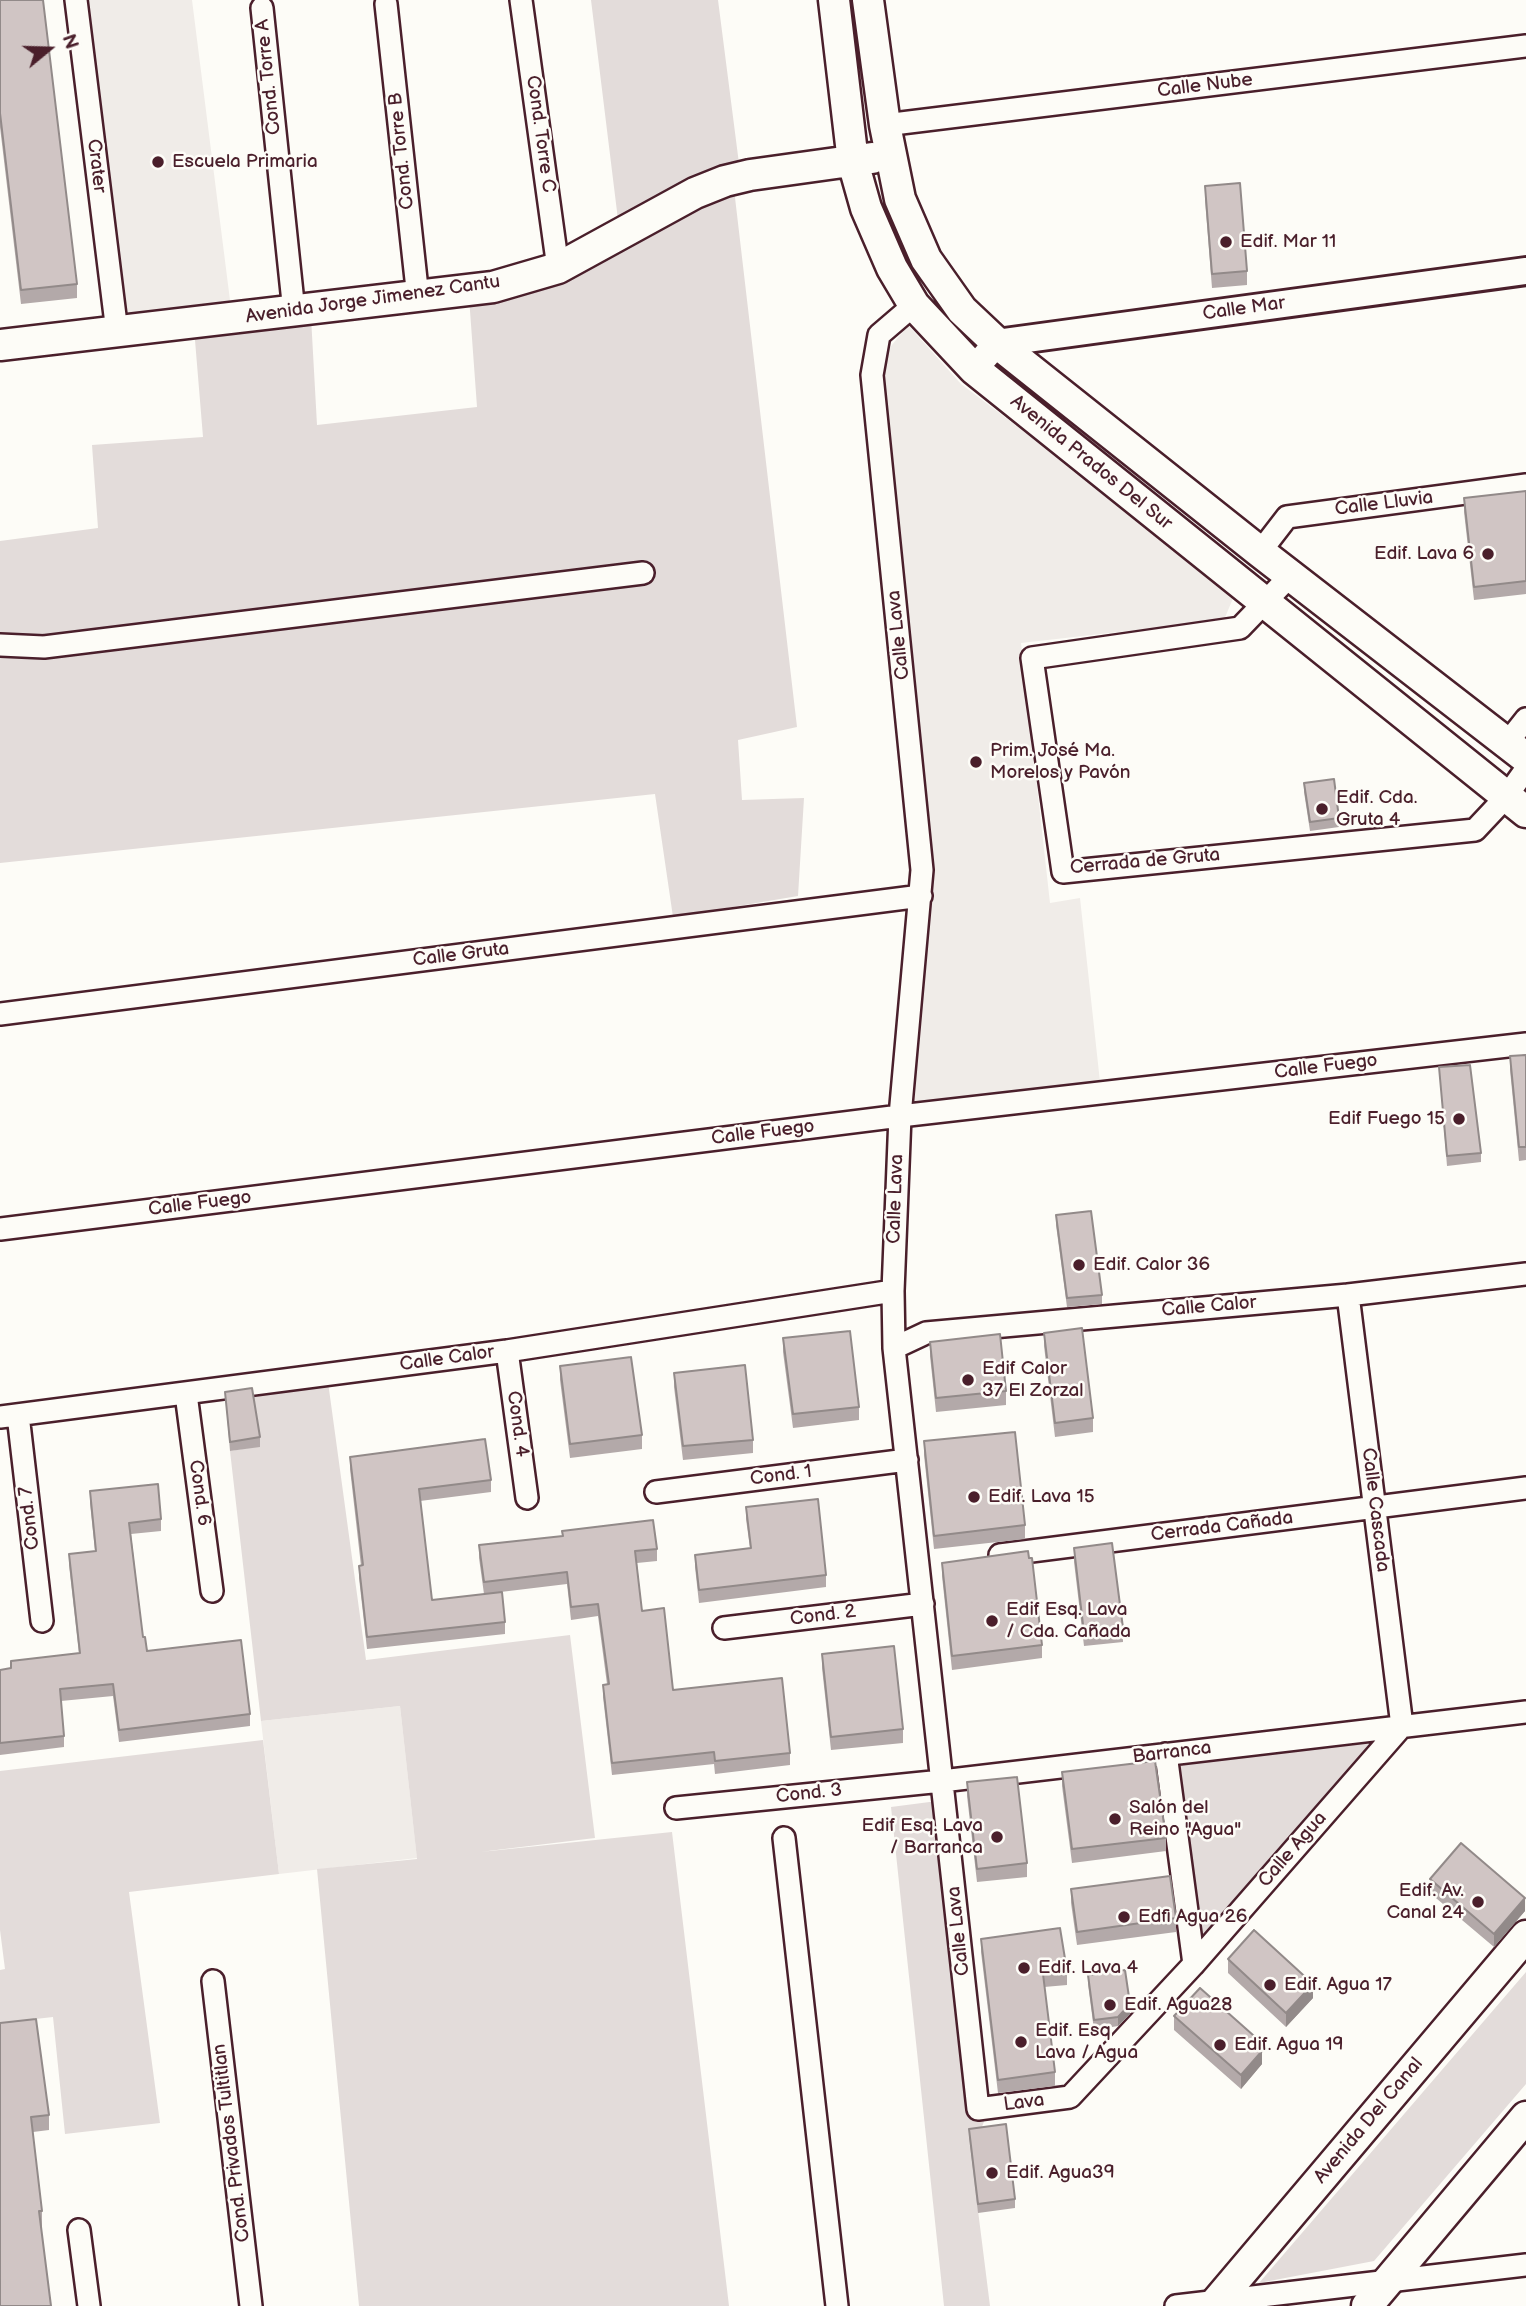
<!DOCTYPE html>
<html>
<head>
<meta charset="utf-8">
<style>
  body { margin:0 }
  #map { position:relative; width:1526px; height:2306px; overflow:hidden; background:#fdfcf7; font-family:"Balsamiq Sans",sans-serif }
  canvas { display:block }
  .north { position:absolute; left:14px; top:14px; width:70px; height:70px; -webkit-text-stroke:5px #fdfcf7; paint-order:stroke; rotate:71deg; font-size:19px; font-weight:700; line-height:28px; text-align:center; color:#4a1f2b }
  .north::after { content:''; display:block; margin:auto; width:24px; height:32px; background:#4a1f2b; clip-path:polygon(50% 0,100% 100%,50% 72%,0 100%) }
</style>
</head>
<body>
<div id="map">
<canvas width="1526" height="2306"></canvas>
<div class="north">N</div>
</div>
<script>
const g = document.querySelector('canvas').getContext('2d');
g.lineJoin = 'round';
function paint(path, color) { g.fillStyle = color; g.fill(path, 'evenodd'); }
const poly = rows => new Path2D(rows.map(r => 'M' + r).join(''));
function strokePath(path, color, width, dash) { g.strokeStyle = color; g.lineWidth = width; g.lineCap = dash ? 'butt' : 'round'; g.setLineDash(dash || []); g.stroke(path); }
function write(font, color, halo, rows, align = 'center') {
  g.font = font + ' "Balsamiq Sans",sans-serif'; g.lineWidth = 5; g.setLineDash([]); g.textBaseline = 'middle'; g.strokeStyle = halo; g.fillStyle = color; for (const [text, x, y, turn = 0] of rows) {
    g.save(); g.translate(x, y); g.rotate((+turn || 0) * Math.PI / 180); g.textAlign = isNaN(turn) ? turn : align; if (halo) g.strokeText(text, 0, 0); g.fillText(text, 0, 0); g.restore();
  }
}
paint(poly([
  [82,0,192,0,233,324,125,335],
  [908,325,961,384,1236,591,1224,620,1021,643,1050,903,1080,898,1100,1082,910,1103,929,882,880,360],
  [400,1706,417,1858,279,1874,261,1721]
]), '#f0ece8');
paint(poly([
  [591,0,718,0,742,187,734,189,797,727,738,740,742,800,804,798,798,896,673,917,655,794,0,863,0,541,98,528,92,445,203,437,194,328,311,317,317,425,477,407,469,297,620,236],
  [328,1382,366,1660,570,1635,595,1838,480,1852,672,1832,729,2306,359,2306,317,1869,417,1859,400,1706,261,1721,230,1451,260,1446,251,1393],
  [1402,1726,1194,1964,1166,1754],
  [263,1740,279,1874,129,1892,160,2123,65,2134,53,2017,0,2023,0,1970,5,1969,0,1930,0,1771],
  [945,1800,985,2119,978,2137,969,2139,990,2306,944,2306,891,1807],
  [1526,1972,1526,2084,1374,2261,1259,2283]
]), '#e3dcda');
const minor = poly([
  [76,0,117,332],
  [521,0,558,268],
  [386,4,418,298],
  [262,8,294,312],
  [885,125,1526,46],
  [914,305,879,335,872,375,922,870,900,1116,893,1291,894,1348,978,2109,1070,2097,1194,1964,1402,1726],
  [1260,552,1287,517,1526,485],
  [1290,576,1240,628,1032,658,1063,872,1475,830,1506,797,1526,769],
  [0,645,44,647,643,573],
  [1507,743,1526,719],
  [0,1014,921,896],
  [0,1229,900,1116,1526,1044],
  [1348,1295,1402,1726],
  [894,1348,926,1333,1348,1295,1526,1274],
  [507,1351,527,1498],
  [186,1394,212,1591],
  [18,1415,42,1621],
  [0,1417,507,1351,893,1291],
  [656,1492,907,1460],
  [1000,1555,1526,1488],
  [724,1628,923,1604],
  [1166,1754,1194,1964],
  [676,1808,942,1781,1526,1712],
  [784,1838,837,2306],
  [213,1981,251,2306],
  [79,2230,89,2306],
  [1176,2306,1526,2265]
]);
const tertiary = poly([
  [974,369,997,343,1526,271]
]);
const secondary = poly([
  [834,0,853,162,866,208,892,268,914,305,974,369,1526,812],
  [868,0,885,125,900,199,926,259,962,310,997,343,1260,552,1526,758],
  [0,345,493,287,558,268,695,193,725,181,750,175,872,158],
  [1213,2306,1526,1936],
  [1367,2306,1526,2117]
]);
strokePath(minor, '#4a1f2b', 26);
strokePath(tertiary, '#4a1f2b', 32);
strokePath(secondary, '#4a1f2b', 35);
strokePath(minor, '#fdfcf7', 21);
strokePath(tertiary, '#fdfcf7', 26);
strokePath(secondary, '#fdfcf7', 30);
paint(poly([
  [0,0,77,284,77,298,21,304,0,127],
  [1205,186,1247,271,1247,285,1212,288,1205,200],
  [1526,491,1526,594,1474,600,1464,512,1464,498],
  [1304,783,1339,818,1339,827,1310,831,1304,792],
  [1526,1055,1526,1160,1519,1161,1510,1070,1510,1056],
  [1439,1067,1481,1153,1481,1162,1447,1166],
  [1056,1215,1102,1295,1102,1304,1067,1307,1056,1225],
  [1044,1333,1093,1418,1093,1432,1055,1437,1044,1346],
  [783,1338,859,1407,859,1420,793,1428,783,1352],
  [930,1342,1006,1391,1006,1405,936,1412,930,1356],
  [560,1366,642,1435,642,1449,570,1458,560,1380],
  [674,1373,753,1440,753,1453,683,1460,674,1387],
  [225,1392,260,1437,260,1447,230,1451],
  [924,1441,1025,1525,1025,1539,934,1549,924,1455],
  [350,1457,491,1480,491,1492,420,1501,432,1600,505,1622,505,1634,367,1649,359,1578,359,1566,361,1566,350,1469],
  [90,1491,161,1519,161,1531,131,1534,143,1637,147,1651,250,1714,250,1726,119,1742,113,1696,61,1701,64,1736,64,1747,0,1755,0,1670,11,1668,11,1661,79,1654,69,1565,69,1554,95,1551,90,1503],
  [746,1507,826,1575,826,1587,699,1603,695,1567,695,1555,750,1548,746,1519],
  [562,1531,657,1549,657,1561,637,1563,642,1611,673,1690,790,1753,790,1765,715,1774,714,1764,612,1775,603,1697,603,1685,607,1684,598,1616,571,1620,567,1584,484,1594,479,1558,479,1545,562,1536],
  [1074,1548,1123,1628,1123,1642,1084,1646,1074,1562],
  [942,1563,1042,1645,1042,1658,952,1670,942,1576],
  [822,1654,903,1729,903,1743,831,1750,822,1668],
  [1062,1772,1166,1838,1166,1851,1072,1863,1062,1786],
  [967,1782,1027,1863,1027,1877,977,1882,967,1796],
  [1430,1879,1525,1911,1494,1947,1430,1893],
  [1071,1889,1176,1918,1176,1932,1077,1945,1071,1903],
  [981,1939,1067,1971,1067,1985,1044,1987,1055,2072,1055,2086,998,2093,981,1952],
  [1228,1959,1313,1998,1286,2027,1228,1973],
  [1088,1975,1130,2014,1118,2026,1094,2030,1088,1984],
  [1174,2016,1262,2064,1241,2089,1174,2030],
  [0,2023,49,2115,49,2130,33,2132,42,2211,42,2226,41,2226],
  [969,2129,1015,2199,1015,2208,978,2213,969,2138]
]), '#b3a9a9');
paint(poly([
  [1525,1898,1525,1911,1494,1947,1494,1934],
  [1313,1984,1313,1998,1286,2027,1286,2013],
  [1130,2004,1130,2014,1118,2026,1118,2017],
  [1262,2051,1262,2064,1241,2089,1241,2075]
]), '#928a89');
const building = poly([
  [0,0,43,0,77,284,21,290,0,113,0,0],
  [1240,183,1247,271,1212,274,1205,186,1240,183],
  [1526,491,1526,581,1474,587,1464,498,1526,491],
  [1334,779,1339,818,1310,822,1304,783,1334,779],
  [1526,1055,1526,1147,1519,1147,1510,1056,1526,1055],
  [1470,1065,1481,1153,1447,1156,1439,1067,1470,1065],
  [1091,1211,1102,1295,1067,1298,1056,1215,1091,1211],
  [1082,1328,1093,1418,1055,1423,1044,1333,1082,1328],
  [850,1331,859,1407,793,1414,783,1338,850,1331],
  [1000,1334,1006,1391,936,1398,930,1342,1000,1334],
  [631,1357,642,1435,570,1444,560,1366,631,1357],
  [745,1365,753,1440,683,1446,674,1373,745,1365],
  [252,1388,260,1437,230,1442,225,1392,252,1388],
  [1015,1432,1025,1525,934,1536,924,1441,1015,1432],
  [485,1439,491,1480,419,1489,432,1600,502,1592,505,1622,367,1637,359,1566,363,1565,350,1457,485,1439],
  [158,1484,161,1519,129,1523,143,1637,145,1637,147,1651,241,1640,250,1714,119,1730,113,1684,60,1689,64,1736,0,1743,0,1670,11,1668,11,1661,80,1653,69,1554,96,1551,90,1491,158,1484],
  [818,1499,826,1575,699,1590,695,1555,751,1548,746,1507,818,1499],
  [653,1520,657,1549,635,1551,642,1611,664,1608,673,1690,782,1678,790,1753,715,1761,714,1752,612,1763,603,1685,609,1684,598,1604,571,1607,567,1572,484,1582,479,1545,563,1536,562,1531,653,1520],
  [1112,1543,1123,1628,1084,1633,1074,1548,1112,1543],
  [1028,1551,1029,1558,1032,1558,1042,1645,952,1656,942,1563,1028,1551],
  [894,1646,903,1729,831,1737,822,1654,894,1646],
  [1155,1761,1166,1838,1072,1849,1062,1772,1155,1761],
  [1017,1777,1027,1863,977,1869,967,1782,1017,1777],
  [1461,1843,1525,1898,1494,1934,1430,1879,1461,1843],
  [1170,1876,1176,1918,1077,1932,1071,1889,1170,1876],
  [1060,1928,1067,1971,1043,1974,1055,2072,998,2080,981,1939,1060,1928],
  [1254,1930,1313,1984,1286,2013,1228,1959,1254,1930],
  [1125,1970,1130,2004,1118,2017,1094,2020,1088,1975,1125,1970],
  [1200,1988,1262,2043,1262,2051,1241,2075,1174,2016,1200,1988],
  [36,2019,49,2115,31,2117,42,2211,39,2211,51,2306,0,2306,0,2023,36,2019],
  [1006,2124,1015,2199,978,2204,969,2129,1006,2124]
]);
paint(building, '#d0c5c4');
strokePath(building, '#928a89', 2);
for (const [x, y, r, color] of [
  [158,162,7,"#4a1f2b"],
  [1226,242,7,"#4a1f2b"],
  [1488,554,7,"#4a1f2b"],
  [976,762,7,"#4a1f2b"],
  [1322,809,7,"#4a1f2b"],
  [1459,1119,7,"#4a1f2b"],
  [1079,1265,7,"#4a1f2b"],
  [968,1380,7,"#4a1f2b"],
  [974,1497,7,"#4a1f2b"],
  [992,1621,7,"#4a1f2b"],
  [1115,1819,7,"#4a1f2b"],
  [997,1837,7,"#4a1f2b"],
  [1478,1902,7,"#4a1f2b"],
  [1124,1917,7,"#4a1f2b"],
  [1024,1968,7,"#4a1f2b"],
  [1270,1985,7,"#4a1f2b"],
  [1110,2005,7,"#4a1f2b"],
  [1021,2042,7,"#4a1f2b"],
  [1220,2045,7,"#4a1f2b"],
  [992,2173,7,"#4a1f2b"]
]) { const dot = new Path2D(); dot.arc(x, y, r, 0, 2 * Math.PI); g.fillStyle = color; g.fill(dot); strokePath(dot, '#fdfcf7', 2.5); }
write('19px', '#4a1f2b', '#fdfcf7', [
  ["Cond. Torre A",269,77,-96],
  ["Calle Nube",1205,86,-7],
  ["Cond. Torre C",540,134,82],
  ["Cond. Torre B",402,151,-96],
  ["Crater",96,166,83],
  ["Avenida Jorge Jimenez Cantu",373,300,-8],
  ["Calle Mar",1244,309,-8],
  ["Avenida Prados Del Sur",1091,463,39],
  ["Calle Lluvia",1384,504,-7],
  ["Calle Lava",899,635,-96],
  ["Cerrada de Gruta",1145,862,-5],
  ["Calle Gruta",461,955,-7],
  ["Calle Fuego",1326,1067,-7],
  ["Calle Fuego",763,1133,-7],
  ["Calle Lava",896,1199,-88],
  ["Calle Fuego",200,1204,-7],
  ["Calle Calor",1209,1307,-5],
  ["Calle Calor",447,1359,-8],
  ["Cond. 4",517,1424,82],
  ["Cond. 1",781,1476,-7],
  ["Cond. 6",199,1493,82],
  ["Calle Cascada",1375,1510,83],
  ["Cond. 7",30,1518,-97],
  ["Cerrada Cañada",1222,1527,-7],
  ["Cond. 2",823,1616,-7],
  ["Barranca",1172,1753,-7],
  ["Cond. 3",809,1794,-6],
  ["Calle Agua",1293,1850,-49],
  ["Calle Lava",959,1931,-96],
  ["Lava",1024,2103,-7],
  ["Avenida Del Canal",1369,2121,-50],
  ["Cond. Privados Tultitlan",232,2143,-97]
]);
write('19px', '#4a1f2b', '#fdfcf7', [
  ["Escuela Primaria",172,162],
  ["Edif. Mar 11",1240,242],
  ["Edif. Lava 6",1474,554,"right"],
  ["Prim. José Ma.",990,751],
  ["Morelos y Pavón",990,773],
  ["Edif. Cda.",1336,798],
  ["Gruta 4",1336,820],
  ["Edif Fuego 15",1445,1119,"right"],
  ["Edif. Calor 36",1093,1265],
  ["Edif Calor",982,1369],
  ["37 El Zorzal",982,1391],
  ["Edif. Lava 15",988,1497],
  ["Edif Esq. Lava",1006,1610],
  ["/ Cda. Cañada",1006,1632],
  ["Salón del",1129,1808],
  ["Reino \"Agua\"",1129,1830],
  ["Edif Esq. Lava",983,1826,"right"],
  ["/ Barranca",983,1848,"right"],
  ["Edif. Av.",1464,1891,"right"],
  ["Canal 24",1464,1913,"right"],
  ["Edfi Agua 26",1138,1917],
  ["Edif. Lava 4",1038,1968],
  ["Edif. Agua 17",1284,1985],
  ["Edif. Agua28",1124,2005],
  ["Edif. Esq",1035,2031],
  ["Lava / Agua",1035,2053],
  ["Edif. Agua 19",1234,2045],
  ["Edif. Agua39",1006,2173]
], 'left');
</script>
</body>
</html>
